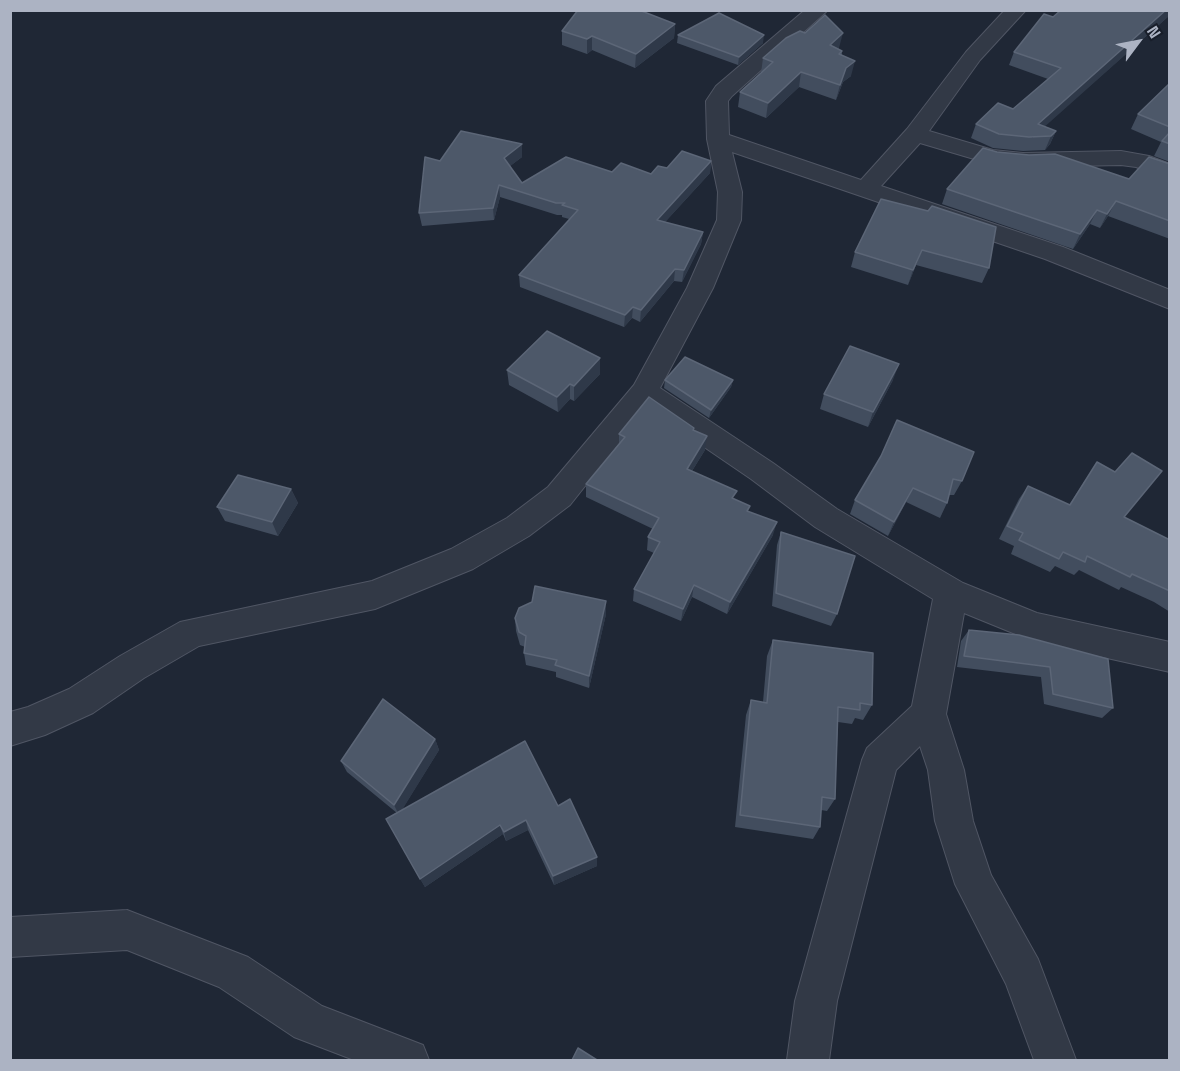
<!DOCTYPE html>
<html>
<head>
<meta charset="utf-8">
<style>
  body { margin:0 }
  #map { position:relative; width:1180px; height:1071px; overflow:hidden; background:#1f2735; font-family:"Space Grotesk",sans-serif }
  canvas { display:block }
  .frame { position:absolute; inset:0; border:12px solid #acb3c3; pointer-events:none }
  .north { position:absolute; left:1108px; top:12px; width:60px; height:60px; -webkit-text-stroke:4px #181e2a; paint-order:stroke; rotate:58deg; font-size:16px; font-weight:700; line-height:24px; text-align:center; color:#acb3c3 }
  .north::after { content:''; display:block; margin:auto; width:21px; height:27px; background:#acb3c3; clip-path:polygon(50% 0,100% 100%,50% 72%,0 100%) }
</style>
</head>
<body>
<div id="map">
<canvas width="1180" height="1071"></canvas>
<div class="frame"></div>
<div class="north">N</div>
</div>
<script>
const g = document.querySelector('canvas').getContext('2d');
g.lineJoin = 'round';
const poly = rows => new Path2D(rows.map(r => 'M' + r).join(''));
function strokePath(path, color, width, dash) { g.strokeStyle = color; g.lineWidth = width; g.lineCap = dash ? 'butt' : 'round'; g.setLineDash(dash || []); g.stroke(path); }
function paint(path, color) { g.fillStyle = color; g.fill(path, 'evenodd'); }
const minor = poly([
  [805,10,828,10,732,96,728,101,729,135,861,180,907,129,966,52,1005,10,1026,10,980,60,929,131,993,150,1023,153,1121,151,1149,156,1170,164,1170,180,1136,167,1121,165,1023,167,991,164,920,143,881,186,1063,247,1170,290,1170,309,1045,259,732,152,742,192,741,220,713,288,660,388,773,463,837,509,963,583,1037,613,1170,642,1170,672,1035,642,964,613,946,714,964,770,973,821,991,875,1038,959,1076,1060,1034,1060,1006,984,955,884,935,821,928,770,920,746,896,770,837,1001,829,1060,787,1060,795,1001,862,760,867,748,912,706,933,599,815,527,751,479,647,408,570,505,529,536,473,569,375,609,199,646,144,678,93,713,45,735,10,746,10,712,28,707,69,689,120,656,180,622,372,581,451,549,507,518,548,487,634,385,687,288,717,220,718,192,707,139,706,101,716,86,805,10],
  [127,910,248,957,322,1006,423,1045,429,1060,354,1060,294,1037,219,987,127,950,10,957,10,917,127,910]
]);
strokePath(minor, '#505664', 2);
paint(minor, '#323946');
paint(poly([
  [1170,10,1170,15,1044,126,1056,131,1050,144,1045,150,1023,151,993,148,971,138,976,124,1013,109,1048,79,1009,65,1014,52,1053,17],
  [675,24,674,38,635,68,592,50,587,54,562,45,562,31],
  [678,35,763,43,738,65,677,43],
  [839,48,838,49,842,51,842,55,851,76,843,82,836,100,799,87,766,118,738,107,740,92,761,73,763,58],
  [1170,83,1170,162,1154,156,1161,142,1131,129,1138,114],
  [522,144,522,157,510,166,522,183,612,172,651,174,667,168,711,161,710,173,665,222,703,232,701,244,682,282,674,281,640,322,632,318,624,327,520,287,519,275,569,219,562,217,562,215,557,215,500,197,494,220,422,226,419,213,440,161],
  [997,152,1129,179,1170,164,1170,239,1108,216,1100,228,1090,224,1073,249,942,204,947,189],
  [881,199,989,268,982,283,916,265,908,285,851,267,855,252],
  [600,358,600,374,574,401,570,399,558,412,509,385,507,370],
  [665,380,733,380,731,387,709,418,664,388],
  [893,380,868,427,820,409,824,394],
  [694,428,694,430,705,450,692,471,735,499,773,535,727,614,692,597,681,621,633,601,634,589,654,553,647,550,648,537,653,529,586,497,586,484,619,445,619,434],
  [881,456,962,481,954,495,949,495,947,503,940,518,906,502,888,536,850,514,855,500],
  [1097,462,1124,518,1170,540,1170,612,1154,602,1121,587,1119,590,1079,570,1074,575,1055,566,1050,572,1011,554,1014,546,999,539,1019,499,1028,486,1069,505],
  [291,489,298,503,278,536,225,521,217,507],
  [781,532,837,614,831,626,772,606,777,545],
  [606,614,589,688,556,677,556,672,526,665,524,653,525,647,520,645,516,631,515,618],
  [969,630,1019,635,1113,708,1102,718,1044,704,1041,677,957,667,961,641],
  [773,640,872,705,863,720,855,718,852,724,838,722,835,799,827,811,821,810,820,827,813,839,735,827,746,715,751,700,763,702,767,656],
  [435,739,439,750,401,811,558,806,597,857,597,866,554,885,528,830,506,841,503,834,425,887,386,819,397,813,347,772,341,761]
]), '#424d5e');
paint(poly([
  [1166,10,1170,10,1170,15,1032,138,1038,124],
  [675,24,674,38,635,68,636,54],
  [843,33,839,48,827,60,830,45],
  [764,35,763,43,738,65,739,57],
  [592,36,592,50,587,54,587,39],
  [855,61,851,76,843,82,836,100,840,85,846,68],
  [801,72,799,87,766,118,768,103],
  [1056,131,1050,144,1045,150,1051,136],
  [522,144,522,157,505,170,504,158],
  [711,161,710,173,656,232,657,220],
  [499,185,500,197,494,220,493,208],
  [1116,201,1108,216,1100,228,1107,214],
  [1097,210,1090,224,1073,249,1080,234],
  [703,232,701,244,682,282,684,270],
  [922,250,908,285,913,270],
  [675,269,674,281,640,322,641,310],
  [633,307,632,318,624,327,625,315],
  [600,358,600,374,574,401,574,386],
  [899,364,893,380,868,427,873,412],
  [733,380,731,387,709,418,711,410],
  [570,384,570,399,558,412,557,397],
  [707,436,705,450,685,482,687,469],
  [913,488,906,502,888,536,894,522],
  [291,489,298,503,278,536,272,522],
  [777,522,773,535,727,614,730,602],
  [694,585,692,597,681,621,683,609],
  [606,601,606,614,589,688,589,676],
  [435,739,439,750,399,815,394,805],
  [526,820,528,830,506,841,504,832],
  [500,825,503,834,425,887,420,879],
  [597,857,597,866,554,885,553,876]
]), '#2f3949');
const building = poly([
  [578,10,639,10,675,24,636,54,592,36,587,39,562,31,578,10],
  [1061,10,1166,10,1038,124,1056,131,1051,136,1029,137,999,134,976,124,998,103,1013,109,1061,68,1014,52,1044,14,1053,17,1061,10],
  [719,13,764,35,739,57,678,35,719,13],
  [825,15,843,33,830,45,842,51,839,54,855,61,846,68,840,85,801,72,768,103,740,92,773,62,763,58,786,38,800,31,805,33,825,15],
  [1170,83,1170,127,1138,114,1170,83],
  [461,131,522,144,504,158,522,183,566,157,612,172,621,163,651,174,658,166,667,168,682,151,711,161,657,220,703,232,684,270,675,269,641,310,633,307,625,315,519,275,578,210,562,205,565,203,556,203,499,185,493,208,419,213,425,157,440,161,461,131],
  [1170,132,1170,144,1162,141,1170,132],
  [983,148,997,152,1029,155,1055,154,1129,179,1149,157,1170,164,1170,221,1116,201,1107,214,1097,210,1080,234,947,189,983,148],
  [881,199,928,211,932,206,996,227,989,268,922,250,913,270,855,252,881,199],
  [547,331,600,358,574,386,570,384,557,397,507,370,547,331],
  [850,346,899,364,873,412,824,394,850,346],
  [685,357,733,380,711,410,665,380,685,357],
  [649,397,694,428,693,430,707,436,687,469,737,491,732,498,750,506,747,511,777,522,730,602,694,585,683,609,634,589,660,542,648,537,659,518,586,484,625,437,619,434,649,397],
  [897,420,974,452,962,481,953,479,947,503,913,488,894,522,855,500,881,456,897,420],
  [1132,453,1162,471,1124,517,1170,540,1170,591,1132,574,1130,577,1087,556,1085,562,1063,552,1059,559,1019,540,1023,533,1007,526,1028,486,1070,505,1097,462,1115,472,1132,453],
  [238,475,291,489,272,522,217,507,238,475],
  [781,532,855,556,837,614,776,593,781,532],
  [535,586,606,601,589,676,555,665,557,660,524,653,526,636,519,632,515,618,519,608,532,602,535,586],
  [969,630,1019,635,1108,659,1113,708,1053,694,1050,667,964,656,969,630],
  [773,640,873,653,872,705,860,703,860,710,838,707,835,799,822,797,820,827,740,815,751,700,767,703,773,640],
  [383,699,435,739,394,805,341,761,383,699],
  [525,741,558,806,570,799,597,857,553,876,526,820,504,832,500,825,420,879,386,819,525,741],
  [578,1048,597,1060,572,1060,578,1048]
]);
paint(building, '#4d5869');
strokePath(building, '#5c6677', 1.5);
</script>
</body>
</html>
